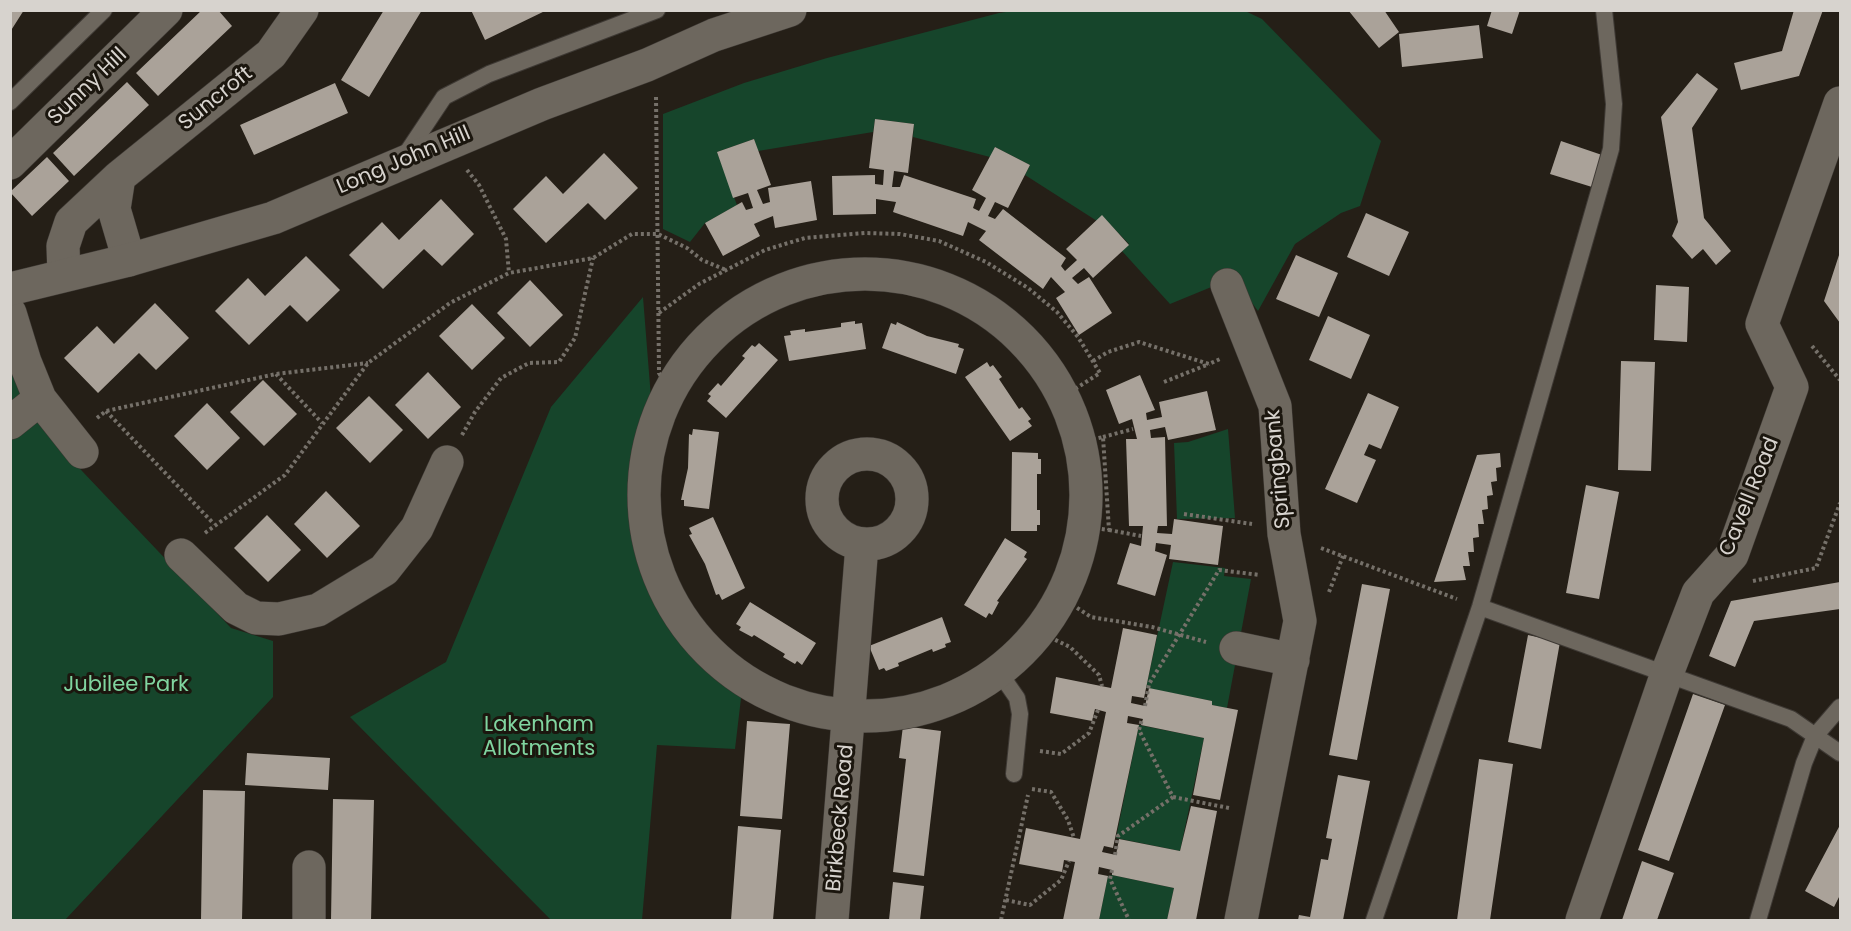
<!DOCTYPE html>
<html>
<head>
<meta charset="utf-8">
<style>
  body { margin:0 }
  #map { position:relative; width:1851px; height:931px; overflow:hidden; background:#251f17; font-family:Poppins,sans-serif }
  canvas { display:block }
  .frame { position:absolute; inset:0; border:12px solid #d7d3ce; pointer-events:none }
</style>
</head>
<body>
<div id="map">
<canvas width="1851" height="931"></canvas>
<div class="frame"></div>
</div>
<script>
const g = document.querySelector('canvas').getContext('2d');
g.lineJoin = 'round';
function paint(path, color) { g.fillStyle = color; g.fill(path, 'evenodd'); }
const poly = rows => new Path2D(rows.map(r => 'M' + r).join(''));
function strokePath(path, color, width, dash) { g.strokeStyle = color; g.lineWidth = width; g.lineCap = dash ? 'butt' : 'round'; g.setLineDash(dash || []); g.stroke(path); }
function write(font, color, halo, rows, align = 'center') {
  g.font = font + ' Poppins,sans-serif'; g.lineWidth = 6; g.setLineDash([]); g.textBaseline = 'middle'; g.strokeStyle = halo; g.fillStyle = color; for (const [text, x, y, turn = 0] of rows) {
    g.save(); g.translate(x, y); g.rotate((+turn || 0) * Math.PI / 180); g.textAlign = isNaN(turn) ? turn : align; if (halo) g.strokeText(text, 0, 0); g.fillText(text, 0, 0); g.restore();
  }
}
paint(poly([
  [1020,10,1243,10,1262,19,1381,141,1360,206,1341,213,1295,244,1258,311,1235,280,1226,281,1170,304,1122,251,1129,244,1102,216,1097,221,1025,175,1030,165,995,147,990,157,913,137,914,124,875,119,873,132,758,151,754,139,717,152,737,205,705,223,690,242,663,229,663,114,744,83,827,58,999,13],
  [643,297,651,398,639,442,631,495,638,557,662,616,708,667,742,690,735,749,657,745,642,920,551,920,350,717,446,662,551,407],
  [10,365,46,433,231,628,273,641,273,697,65,920,11,920],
  [1228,429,1235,518,1177,519,1174,443,1188,442],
  [1173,562,1225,568,1224,576,1251,579,1227,708,1212,705,1212,701,1146,688],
  [1139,725,1204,738,1180,851,1116,838],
  [1112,875,1174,888,1167,920,1099,920,1108,876]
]), '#16452b');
paint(poly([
  [10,10,24,10,10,32],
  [202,10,218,10,232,26,158,96,136,73],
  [384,10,422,10,369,97,341,80],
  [471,10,547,10,485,40],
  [1348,10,1384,10,1399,32,1379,48],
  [1492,10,1520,10,1512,34,1487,26],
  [1794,10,1823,10,1799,76,1741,90,1734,63,1782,51],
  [1479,25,1483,58,1402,67,1399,34],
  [1697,73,1718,89,1692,128,1704,218,1731,251,1716,265,1703,249,1692,259,1672,236,1678,222,1661,117],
  [127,82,149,105,74,176,53,153],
  [335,83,348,113,254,155,240,125],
  [875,119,914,124,908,173,894,171,892,187,900,187,904,175,976,199,973,208,979,211,986,198,972,190,995,147,1030,165,1008,208,995,202,988,216,995,219,1003,209,1066,258,1061,266,1065,271,1077,260,1066,249,1102,215,1129,245,1093,278,1084,268,1072,278,1078,284,1089,277,1112,313,1079,335,1056,298,1065,292,1051,277,1043,289,979,240,986,231,968,222,963,236,893,212,896,202,876,199,876,214,833,215,832,176,875,175,875,184,883,185,884,170,869,168],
  [754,139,771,185,757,190,763,204,770,202,768,188,811,181,817,220,775,228,773,216,763,220,754,224,760,236,723,256,705,223,742,202,746,210,753,208,748,193,733,198,717,152],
  [1561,141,1602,155,1592,187,1550,174],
  [604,153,638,188,605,220,588,203,546,243,513,209,546,176,563,194],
  [47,157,69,181,32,216,10,192],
  [441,199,474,234,442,266,424,249,383,289,349,255,382,222,399,240],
  [1366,213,1409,232,1389,276,1347,257],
  [1840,252,1840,323,1824,301],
  [1296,255,1338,273,1319,317,1276,299],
  [306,256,340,290,307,322,290,305,249,345,215,311,248,278,265,296],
  [530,280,563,315,530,347,497,313],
  [1656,285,1689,287,1687,342,1654,340],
  [155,303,189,338,156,370,139,353,98,393,64,358,97,326,114,344],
  [472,304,505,338,472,370,439,336],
  [1328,316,1370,335,1351,379,1309,360],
  [855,321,855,324,862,323,866,349,789,361,784,336,791,335,790,331,805,329,805,332,841,327,841,323],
  [897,322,927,336,959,344,958,347,964,349,956,374,882,348,891,323,896,325],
  [759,343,778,360,726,418,707,401,711,396,708,394,718,383,721,386,745,358,742,356,752,345,755,347],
  [1621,361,1655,362,1651,471,1618,470],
  [987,362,990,367,993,365,1002,377,999,379,1019,409,1022,407,1031,419,1028,421,1032,426,1010,441,965,377],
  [428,372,461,407,428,439,395,405],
  [1140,375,1155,410,1146,413,1147,420,1162,417,1159,402,1207,391,1216,430,1168,440,1165,427,1150,430,1151,438,1165,437,1167,526,1158,526,1157,533,1172,534,1174,519,1223,526,1218,565,1169,559,1171,545,1156,543,1155,551,1167,555,1155,596,1117,584,1130,543,1141,546,1143,526,1129,526,1126,439,1137,439,1132,419,1119,424,1106,390],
  [263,380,297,414,264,446,230,412],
  [1368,393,1399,407,1381,449,1369,444,1364,455,1376,460,1357,503,1325,489],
  [369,396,403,430,370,463,336,428],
  [207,403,240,438,207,470,174,436],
  [693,429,719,432,709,509,684,506,684,500,681,500,688,468,689,434,692,435],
  [1012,452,1038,453,1038,459,1041,459,1041,474,1037,474,1037,510,1040,510,1040,525,1037,525,1037,531,1011,531],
  [1500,453,1501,467,1496,468,1497,481,1491,482,1493,495,1487,496,1488,509,1482,510,1484,524,1478,524,1479,537,1473,538,1474,552,1468,552,1470,566,1463,566,1466,580,1434,582,1477,455],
  [1586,485,1619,492,1599,599,1566,593],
  [326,491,360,526,327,558,294,524],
  [267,515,301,550,268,582,234,548],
  [713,517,745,588,722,600,719,594,716,595,705,564,689,535,692,534,689,528],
  [1005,538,1027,552,1024,557,1027,559,997,601,999,602,992,615,989,613,986,618,964,605],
  [1840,582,1840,609,1754,621,1735,667,1709,656,1731,601],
  [1362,584,1390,589,1357,760,1329,755],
  [750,602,816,643,802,665,797,661,795,664,783,657,785,654,754,635,752,637,739,630,741,627,736,624],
  [942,617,951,642,945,644,946,647,933,652,932,649,898,663,899,666,886,671,884,668,879,670,869,646],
  [1123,628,1157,635,1144,698,1132,696,1131,703,1145,706,1149,688,1212,701,1212,705,1238,710,1220,800,1193,795,1204,738,1141,725,1143,719,1128,716,1127,723,1139,725,1113,848,1104,846,1102,852,1116,855,1119,839,1180,851,1191,806,1217,811,1196,920,1167,920,1174,888,1112,875,1112,870,1099,867,1098,874,1108,876,1099,920,1063,920,1075,862,1064,860,1062,872,1019,864,1026,828,1080,839,1106,712,1095,709,1092,721,1050,713,1056,677,1111,688],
  [1528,635,1560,642,1541,749,1508,742],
  [1693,694,1725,705,1669,861,1638,850],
  [747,721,790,724,782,819,740,816],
  [903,726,941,731,924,876,893,872,906,759,899,758],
  [247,753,330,758,328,790,245,785],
  [1479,759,1513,764,1490,920,1457,920],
  [1338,775,1370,781,1343,920,1298,920,1299,915,1310,917,1321,859,1328,860,1332,839,1326,838],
  [203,790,245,791,242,920,201,920],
  [333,799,374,800,371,920,331,920],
  [1840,825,1840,895,1834,907,1805,891],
  [738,826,781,830,773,920,731,920],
  [1642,861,1674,873,1657,920,1622,920],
  [893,882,924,886,920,920,889,920]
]), '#aaa299');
const service = poly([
  [10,102,104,10],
  [404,157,444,97,489,74,657,10],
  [1480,607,1791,719,1840,753],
  [999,672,1017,698,1020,714,1014,774],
  [1374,920,1480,607,1611,149,1614,104,1604,10],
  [1758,920,1804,763,1815,736,1840,707]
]);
const minor = poly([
  [10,163,166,10],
  [119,177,114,209,129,260],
  '644 495a221 221 0 1 1 442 0a221 221 0 1 1-442 0Z',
  [64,275,63,246,71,222,119,177,271,54,302,10],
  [1227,285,1275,406,1284,534,1300,621,1241,920],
  [10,313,25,362,40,399,82,452],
  [10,423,40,399],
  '822 499a45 45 0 1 1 90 0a45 45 0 1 1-90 0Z',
  [181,555,236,608,256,618,279,619,318,610,384,570,417,528,447,462],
  [1236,648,1293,660],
  [309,920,309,867],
  [832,920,862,545]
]);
const tertiary = poly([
  [10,289,129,260,273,218,542,104,647,65,714,35,790,10],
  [1582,920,1666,676,1698,593,1732,555,1792,387,1762,324,1840,103]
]);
strokePath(service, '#3e3934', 18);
strokePath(minor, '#3e3934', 34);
strokePath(tertiary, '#3e3934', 34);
strokePath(poly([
  [656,97,659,373,669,391],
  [467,170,479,185,506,239,509,273],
  [659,313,699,284,765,250,805,238,865,233,900,234,939,241,986,262,1028,288,1057,312,1078,337,1100,373,1064,396],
  [1812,346,1840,380],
  [1093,361,1108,352,1139,342,1209,364,1220,359],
  [276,374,322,423],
  [1164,382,1209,364],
  [106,411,214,524],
  [97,418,106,411,276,374,368,363],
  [462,435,475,412,501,378,529,363,559,362,575,338,593,258],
  [1103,437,1133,429],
  [1081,442,1103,437,1109,530,1085,527],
  [1184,514,1252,524],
  [1109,530,1141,536],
  [205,533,285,475,368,363,450,303,509,273,593,258,632,234,658,234,687,248,702,260,726,270],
  [1321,548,1457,599],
  [1753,581,1816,568,1840,503],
  [1329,592,1343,556],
  [1062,598,1091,617,1152,627,1206,642],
  [1039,632,1070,647,1099,675,1102,686],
  [1145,706,1149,684,1219,570,1260,575],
  [1040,751,1061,754,1089,733,1098,710],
  [1032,789,1051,792,1068,820,1074,838],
  [1173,797,1229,808],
  [1115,855,1118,836,1173,797,1139,730,1142,719],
  [1112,870,1110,879,1129,920],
  [1006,900,1030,905,1061,880,1069,861],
  [1001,920,1028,795]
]), '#757069', 4, [3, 3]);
strokePath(service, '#6d675e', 16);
strokePath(minor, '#6d675e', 33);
strokePath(tertiary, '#6d675e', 33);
write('21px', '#d7d3ce', '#1b160e', [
  ["Sunny Hill",88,87,-44],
  ["Suncroft",216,99,-39],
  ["Long John Hill",404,161,-23],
  ["Springbank",1279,469,-95],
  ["Cavell Road",1750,497,-68],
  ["Birkbeck Road",841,818,-85]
]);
write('21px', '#80d5a0', '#1b160e', [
  ["Jubilee Park",126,686],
  ["Lakenham",539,726],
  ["Allotments",539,750]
]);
</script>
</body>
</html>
